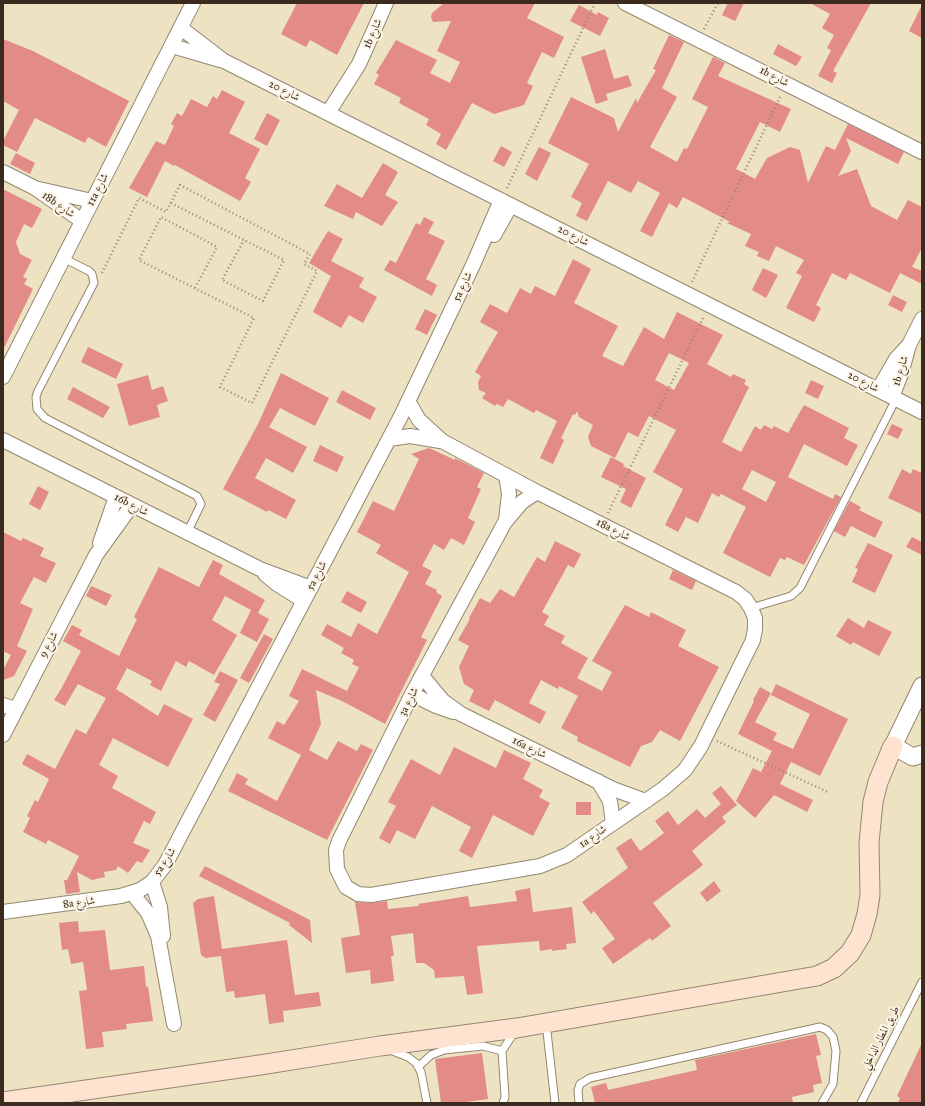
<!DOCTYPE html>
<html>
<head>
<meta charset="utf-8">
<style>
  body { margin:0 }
  #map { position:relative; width:925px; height:1106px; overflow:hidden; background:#ede3c3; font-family:"IM FELL Great Primer",serif }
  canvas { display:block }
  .frame { position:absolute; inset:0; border:4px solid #3b2a1e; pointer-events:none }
</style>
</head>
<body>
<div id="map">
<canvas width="925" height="1106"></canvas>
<div class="frame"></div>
</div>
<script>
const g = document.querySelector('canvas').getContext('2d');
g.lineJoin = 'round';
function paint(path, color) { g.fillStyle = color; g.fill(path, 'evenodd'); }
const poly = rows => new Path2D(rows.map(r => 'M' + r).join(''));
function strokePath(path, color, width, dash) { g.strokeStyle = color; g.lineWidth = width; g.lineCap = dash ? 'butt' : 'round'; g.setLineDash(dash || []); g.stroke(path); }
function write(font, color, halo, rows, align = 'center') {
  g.font = font + ' "IM FELL Great Primer",Amiri,serif'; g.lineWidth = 4; g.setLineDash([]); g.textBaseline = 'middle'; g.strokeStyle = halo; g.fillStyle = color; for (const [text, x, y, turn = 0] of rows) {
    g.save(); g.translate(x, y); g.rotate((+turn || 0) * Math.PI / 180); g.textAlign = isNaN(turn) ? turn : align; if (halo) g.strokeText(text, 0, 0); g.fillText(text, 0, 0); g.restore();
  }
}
paint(poly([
  [297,3,364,3,337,55,310,40,306,47,281,34],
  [444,3,535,3,527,18,564,37,554,58,542,52,527,83,533,86,524,105,494,114,472,103,446,150,436,144,441,134,426,125,429,119,399,103,401,98,374,84,379,75,376,73,396,40,437,60,430,73,450,83,460,62,437,51,451,21,433,22,431,17,432,13],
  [728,3,744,3,735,21,722,15],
  [810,3,871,3,833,71,837,73,832,83,818,76,831,50,827,48,834,35,822,28,830,14],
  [579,5,597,15,598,12,609,18,600,36,570,21],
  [922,5,922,38,909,31],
  [669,35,684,42,662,88,677,97,650,147,677,162,684,148,687,149,708,107,692,99,713,57,725,63,718,76,791,109,780,132,760,122,736,169,755,179,767,158,790,147,800,150,808,183,826,146,835,150,848,124,904,152,898,164,846,138,851,151,838,176,857,169,871,206,897,220,908,200,922,207,922,248,912,267,922,271,922,284,900,273,890,293,850,273,846,280,832,273,816,305,821,308,814,322,786,308,802,276,796,273,804,260,776,246,769,261,757,256,759,252,745,246,751,234,727,223,730,222,683,197,677,208,669,203,652,237,640,231,660,193,638,181,631,193,608,181,587,221,576,216,582,203,571,197,589,164,548,143,571,97,614,118,618,132,636,98,637,103,656,70,653,69],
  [3,39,33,51,129,101,106,147,88,137,85,143,35,118,17,152,3,145,3,141,19,110,3,101],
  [778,44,802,57,796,66,773,54],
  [605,49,614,79,628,75,632,86,606,94,608,100,596,104,581,57],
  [222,90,245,102,229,133,260,149,245,178,251,182,240,201,175,165,174,166,165,161,147,197,129,188,156,141,165,145,174,126,171,124,177,113,182,116,191,99,207,107,213,96,217,99],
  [267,113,280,120,267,146,254,139],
  [501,146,512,152,504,167,493,161],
  [539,147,551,153,537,181,525,174],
  [16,153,35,163,30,174,10,164],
  [383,163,398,172,385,195,398,202,382,226,356,212,353,219,324,206,337,184,362,198],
  [3,189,42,209,32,228,24,224,16,242,20,254,32,260,23,277,27,279,24,284,33,289,3,350],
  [424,217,434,222,428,233,445,241,426,279,437,285,432,296,384,270,390,260,396,263,416,223,420,225],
  [328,231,343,239,331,261,364,278,359,287,377,297,363,323,349,315,341,328,313,312,331,276,309,263],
  [573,259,591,269,574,303,618,326,602,356,623,366,644,327,664,339,677,312,723,335,707,364,731,377,733,374,746,380,744,384,749,387,722,442,741,452,755,426,761,430,764,425,772,429,774,426,788,433,804,405,849,428,844,438,858,445,847,466,804,444,788,477,833,499,835,494,841,497,804,565,787,557,785,560,780,558,770,577,723,553,746,507,721,494,719,497,712,493,698,523,686,517,678,532,665,525,683,489,653,472,676,430,649,416,638,437,628,432,615,458,591,446,588,437,593,425,579,417,577,411,575,415,573,414,561,438,564,440,553,464,540,458,557,421,536,410,534,413,508,399,503,407,497,404,495,406,482,398,486,393,479,390,478,382,481,376,475,372,498,332,480,322,490,304,507,313,520,288,531,294,535,286,555,296],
  [669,353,689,363,674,390,655,380],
  [752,470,776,482,766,502,742,489],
  [763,268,778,275,766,298,752,290],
  [893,295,907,302,902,312,888,305],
  [425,309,437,315,427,335,415,329],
  [88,347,123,364,116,379,81,362],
  [281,373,329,398,315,426,280,408,269,427,307,447,293,473,266,458,255,478,296,500,286,519,268,510,267,512,223,489,258,424],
  [148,375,152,390,163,386,168,401,157,405,160,417,129,426,117,384],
  [811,380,824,386,818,399,805,393],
  [73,387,110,407,103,418,67,399],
  [342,390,376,408,370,420,336,402],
  [892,424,903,429,898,439,887,434],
  [320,445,344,457,337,472,313,461],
  [429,448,455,460,455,458,484,473,477,487,481,489,468,518,475,522,464,545,451,538,444,550,434,544,422,566,432,571,425,584,437,590,436,592,442,596,421,637,427,640,385,724,342,701,316,690,321,724,309,750,327,760,338,741,357,751,361,744,373,750,327,840,228,791,237,773,248,779,245,784,277,801,301,755,268,738,277,721,284,725,299,701,289,696,302,669,347,691,359,667,352,664,354,660,341,653,344,648,321,635,327,624,351,637,358,623,377,634,409,572,376,553,381,545,357,532,373,501,394,511,419,459,411,454],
  [611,457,624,464,623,466,646,478,631,508,620,502,626,489,601,477],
  [902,469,911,474,913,469,922,473,922,514,888,498],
  [38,486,49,492,40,510,29,504],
  [850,501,861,507,859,510,883,522,875,538,851,526,845,537,834,531],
  [3,532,21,541,23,538,44,548,40,556,56,563,46,583,34,577,20,603,33,609,17,646,27,651,14,676,3,680,3,670,11,655,3,651],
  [912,537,922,542,922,555,906,547],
  [555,541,581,554,574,568,568,565,542,612,549,616,544,625,565,636,561,643,588,658,577,678,602,691,612,672,592,661,625,605,649,617,651,612,686,630,678,646,719,667,680,741,660,730,652,742,641,746,630,767,577,741,578,737,561,728,578,696,559,686,558,689,541,680,529,703,546,712,540,724,495,700,489,711,469,701,474,690,464,684,459,667,469,646,458,640,470,619,469,618,480,598,490,603,500,589,514,597,537,557,545,562],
  [868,543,893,555,875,593,852,582,858,569,855,568],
  [213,560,223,565,219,574,265,600,258,613,269,619,257,642,240,633,251,610,225,596,212,620,237,635,214,675,189,661,186,667,176,661,161,691,150,685,152,681,127,668,116,689,158,716,164,704,193,719,168,767,113,738,99,765,118,776,112,788,156,812,150,824,144,821,133,843,150,850,142,863,137,861,128,873,118,866,116,870,104,872,105,877,92,880,77,872,80,892,66,894,64,880,67,880,79,856,48,840,46,844,23,832,30,818,27,816,35,800,38,802,49,779,22,764,27,754,55,769,76,729,86,734,106,698,78,684,65,706,54,700,61,689,81,651,63,641,72,625,82,630,79,635,119,656,137,619,134,617,159,567,199,587],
  [673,570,696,581,692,590,669,579],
  [91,586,112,595,106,606,86,596],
  [347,591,367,602,361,613,341,602],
  [848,618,864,628,868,620,892,632,879,656,853,642,851,645,836,636],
  [264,634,273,639,249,683,240,678],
  [220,671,238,680,215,722,203,715,220,684,214,682],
  [776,684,848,719,820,776,791,762,780,784,813,800,807,812,774,795,755,818,736,801,753,768,761,772,772,751,738,734,754,701,753,700,760,687,771,693,755,722,777,733,773,740,793,749,810,714,771,695],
  [454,747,496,768,504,750,531,763,523,779,543,790,539,797,550,803,533,836,493,815,472,858,459,851,471,827,432,806,415,839,397,830,390,844,379,838,396,806,388,802,411,759,440,775],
  [721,786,737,805,722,817,726,822,692,851,703,865,653,903,671,926,652,941,650,938,613,964,602,948,615,939,594,911,591,914,582,902,628,868,616,848,631,838,640,851,664,833,655,821,668,811,678,825,697,809,705,818,721,804,712,793],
  [576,802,591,802,591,815,576,815],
  [205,866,310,920,312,943,289,925,290,923,199,876],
  [714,881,721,891,707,902,700,893],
  [530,888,533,912,572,907,576,943,566,944,567,949,552,951,552,949,540,951,539,941,477,946,483,993,467,995,464,976,435,978,434,970,424,963,416,963,413,933,391,936,394,956,391,956,394,981,371,984,370,970,346,973,341,938,360,935,355,902,371,903,387,901,388,909,419,906,418,904,468,896,470,907,517,901,515,891],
  [214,896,222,949,287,940,295,995,319,992,321,1006,283,1011,284,1022,269,1024,265,994,235,998,234,991,226,992,221,956,206,958,201,955,193,903,198,899],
  [78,921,79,932,105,930,110,970,144,966,146,987,148,986,153,1021,126,1024,127,1029,102,1032,104,1047,86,1049,79,991,87,990,83,962,71,964,68,949,62,950,59,923],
  [816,1034,821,1055,816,1056,822,1083,813,1085,814,1092,792,1097,793,1103,595,1103,591,1087,606,1083,608,1090,697,1070,695,1060],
  [922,1043,922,1103,898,1103,900,1098,897,1096],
  [482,1053,488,1099,459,1103,441,1103,435,1059]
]), '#e28b87');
const service = poly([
  [63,258,89,271,92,274,94,283,38,391,36,397,37,409,45,418,197,496,201,504,187,533],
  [751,608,791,596,800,588,896,399],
  [546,1023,555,1103],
  [390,1050,408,1057,416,1063,421,1072,427,1103],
  [418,1067,431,1055,444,1050,483,1046,502,1051],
  [503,1103,505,1097,502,1051,515,1031],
  [579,1103,578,1090,580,1084,590,1078,820,1027,827,1030,833,1037,836,1051,833,1084,822,1103],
  [861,1103,922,982]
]);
const minor = poly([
  [625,3,922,152],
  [181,28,224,61,922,412],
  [172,46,220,60],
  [328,113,359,64,386,3],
  [3,172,35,188,82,221],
  [39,189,92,201],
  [494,235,511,205],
  [3,377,193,3],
  [878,390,896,359,907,347],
  [892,397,901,374,909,345,922,319],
  [408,401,419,420,442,441,537,492,736,592,745,599,751,608,755,618,755,629,753,640,701,746,685,770,663,789,567,855,540,866,371,895,358,894,346,887,337,869,336,850,339,841,412,694,505,522,522,502,537,492],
  [389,439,410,436,440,441],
  [3,440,260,569,311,588],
  [506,520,509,494,506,475],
  [100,543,116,497],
  [265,574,277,584,304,601],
  [422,676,443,701,461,714,613,789,646,801],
  [412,694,436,706,453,712],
  [3,705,15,709],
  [3,735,96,555,132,505],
  [598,781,610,801,613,823],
  [152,882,160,907,163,936],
  [132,893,148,913,158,936,174,1024],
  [3,912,121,896,140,890,152,882,165,865,401,416,473,265,501,200]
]);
const tertiary = poly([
  [922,686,893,746,913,757,922,754]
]);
const secondary = poly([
  [3,1102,260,1065,380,1046,517,1028,817,976,834,968,850,953,861,935,867,914,870,895,869,843,873,802,878,782,893,746]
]);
strokePath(service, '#948670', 9);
strokePath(minor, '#948670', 16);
strokePath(tertiary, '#948670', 19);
strokePath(secondary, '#948670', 21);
strokePath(poly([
  [704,29,718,3],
  [507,188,595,3],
  [171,203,244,240,284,260,263,301,222,280,244,240],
  [102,273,139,198,166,212,180,185,310,254,304,264,317,271,252,403,220,387,254,318,139,260,161,217,217,247,195,288],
  [692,282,781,95],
  [608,513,704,316],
  [717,741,828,792]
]), '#948670', 2.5, [1, 3]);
strokePath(service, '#fff', 7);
strokePath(minor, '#fff', 14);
strokePath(tertiary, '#fff', 17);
strokePath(secondary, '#fee3d1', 19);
write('11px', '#3b2a1e', '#fcf5e5', [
  ["1b شارع",373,34,-66],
  ["1b شارع",774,77,27],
  ["شارع 20",284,91,27],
  ["11a شارع",98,190,-63],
  ["18b شارع",58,205,35],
  ["شارع 20",573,236,27],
  ["5a شارع",463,287,-64],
  ["1b شارع",901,371,-73],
  ["شارع 20",863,382,27],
  ["16b شارع",131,505,27],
  ["18a شارع",613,530,27],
  ["5a شارع",317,576,-62],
  ["شارع 9",49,645,-62],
  ["3a شارع",409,702,-63],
  ["16a شارع",529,748,26],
  ["1a شارع",593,837,-35],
  ["5a شارع",165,862,-57],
  ["8a شارع",79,903,-7],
  ["طريق المطار الداخلي",881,1038,-63]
]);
</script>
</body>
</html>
